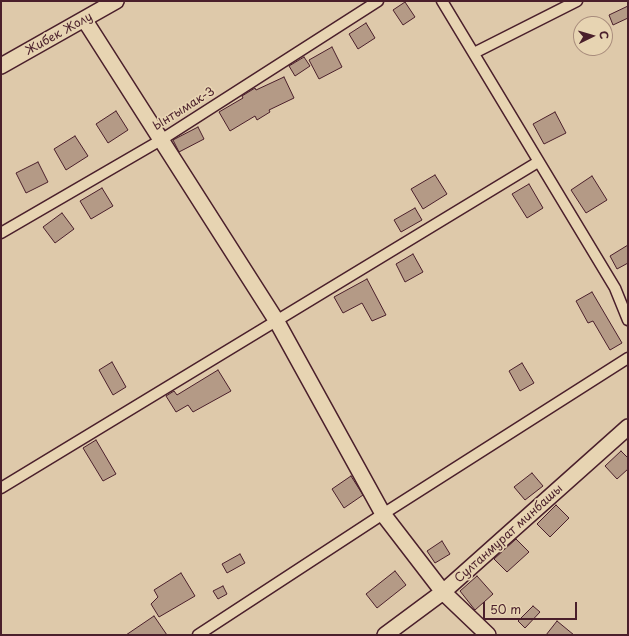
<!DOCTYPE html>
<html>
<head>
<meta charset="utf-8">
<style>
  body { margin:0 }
  #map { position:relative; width:629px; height:636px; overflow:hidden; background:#dec9aa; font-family:"Playpen Sans",sans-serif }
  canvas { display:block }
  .frame { position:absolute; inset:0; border:2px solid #4a1f2b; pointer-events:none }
  .north { position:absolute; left:573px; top:16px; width:40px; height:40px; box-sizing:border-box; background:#e7d4b2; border:1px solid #a88c7c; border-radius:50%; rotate:85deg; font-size:11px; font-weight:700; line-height:16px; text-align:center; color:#4a1f2b }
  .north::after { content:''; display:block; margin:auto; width:14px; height:18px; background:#4a1f2b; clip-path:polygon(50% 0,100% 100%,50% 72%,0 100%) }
  .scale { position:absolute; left:483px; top:602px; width:94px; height:18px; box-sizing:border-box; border:2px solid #4a1f2b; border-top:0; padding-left:5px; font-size:12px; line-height:14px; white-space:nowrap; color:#4a1f2b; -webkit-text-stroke:3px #e7d4b2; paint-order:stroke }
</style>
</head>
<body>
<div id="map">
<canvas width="629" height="636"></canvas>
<div class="frame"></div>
<div class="north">С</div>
<div class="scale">50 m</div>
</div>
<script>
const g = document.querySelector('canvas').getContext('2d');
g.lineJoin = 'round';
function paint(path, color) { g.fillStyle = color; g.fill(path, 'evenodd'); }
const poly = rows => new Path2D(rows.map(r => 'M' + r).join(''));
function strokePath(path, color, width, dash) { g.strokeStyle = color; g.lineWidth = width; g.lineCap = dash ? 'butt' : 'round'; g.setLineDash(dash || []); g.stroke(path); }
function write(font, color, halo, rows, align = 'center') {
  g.font = font + ' "Playpen Sans",sans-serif'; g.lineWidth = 3.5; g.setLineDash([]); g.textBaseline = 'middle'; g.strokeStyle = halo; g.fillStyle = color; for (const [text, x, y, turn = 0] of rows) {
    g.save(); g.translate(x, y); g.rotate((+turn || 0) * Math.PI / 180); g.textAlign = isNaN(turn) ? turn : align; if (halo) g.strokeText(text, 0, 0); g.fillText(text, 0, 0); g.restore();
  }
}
const building = poly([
  [405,2,415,17,403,25,393,10,405,2],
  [628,6,628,18,613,25,609,15,628,6],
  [366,23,375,38,358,49,349,34,366,23],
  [332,47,342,67,319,79,309,60,332,47],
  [304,57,310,66,295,76,289,66,304,57],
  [284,77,294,98,269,110,270,112,257,120,255,116,230,131,219,112,243,98,242,96,255,88,256,90,284,77],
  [116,111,128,130,108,143,96,124,116,111],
  [555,112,566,133,544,144,533,124,555,112],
  [198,127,204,139,179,152,173,140,198,127],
  [75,136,88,156,66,170,54,149,75,136],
  [38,162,48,182,26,193,16,173,38,162],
  [435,175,447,194,423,209,411,189,435,175],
  [592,176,607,200,586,213,571,190,592,176],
  [529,184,543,208,527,218,512,194,529,184],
  [102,188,113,206,91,219,80,201,102,188],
  [415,208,422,220,401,232,394,220,415,208],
  [62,213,74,229,55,243,43,227,62,213],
  [628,245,628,263,617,269,610,256,628,245],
  [413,254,423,272,405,282,396,264,413,254],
  [367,279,386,315,372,321,362,303,343,313,334,297,367,279],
  [592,292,622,343,610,350,593,321,588,323,576,301,592,292],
  [112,362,126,387,113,395,99,370,112,362],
  [522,363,534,383,520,391,509,371,522,363],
  [218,370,231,391,193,412,188,405,176,412,166,396,174,391,177,395,218,370],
  [96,440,116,474,103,481,83,448,96,440],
  [621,451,628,458,628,469,617,479,605,466,621,451],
  [532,473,543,486,525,500,514,487,532,473],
  [351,476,363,495,344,508,332,489,351,476],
  [556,505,569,518,550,537,537,524,556,505],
  [516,539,529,552,507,572,494,559,516,539],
  [442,541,450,554,435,563,427,551,442,541],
  [240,554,245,563,227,573,222,564,240,554],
  [395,571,406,585,377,608,366,594,395,571],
  [181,573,195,596,159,617,151,604,158,597,154,590,181,573],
  [477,576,493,594,475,610,460,591,477,576],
  [223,586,227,594,218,599,213,591,223,586],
  [533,606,540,612,525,628,518,621,533,606],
  [154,616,167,635,126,635,154,616],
  [557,621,574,635,546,635,557,621]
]);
paint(building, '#b49a86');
strokePath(building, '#4a1f2b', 1);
const street = poly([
  [442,1,615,288,628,320],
  [474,53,577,1],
  [1,233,161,140,378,1],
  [1,488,538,162],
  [198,635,383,514,628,358]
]);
const secondary = poly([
  [84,19,276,320,383,514,443,592,488,635],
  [1,66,116,1],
  [385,635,443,592,628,427]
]);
strokePath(street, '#4a1f2b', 13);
strokePath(secondary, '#4a1f2b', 18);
strokePath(street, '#e7d4b2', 10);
strokePath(secondary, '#e7d4b2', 15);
write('12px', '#4a1f2b', '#e7d4b2', [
  ["Жибек Жолу",59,34,-29],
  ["Ынтымак-3",184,109,-32],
  ["Султанмурат минбашы",509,534,-42]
]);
</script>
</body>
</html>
